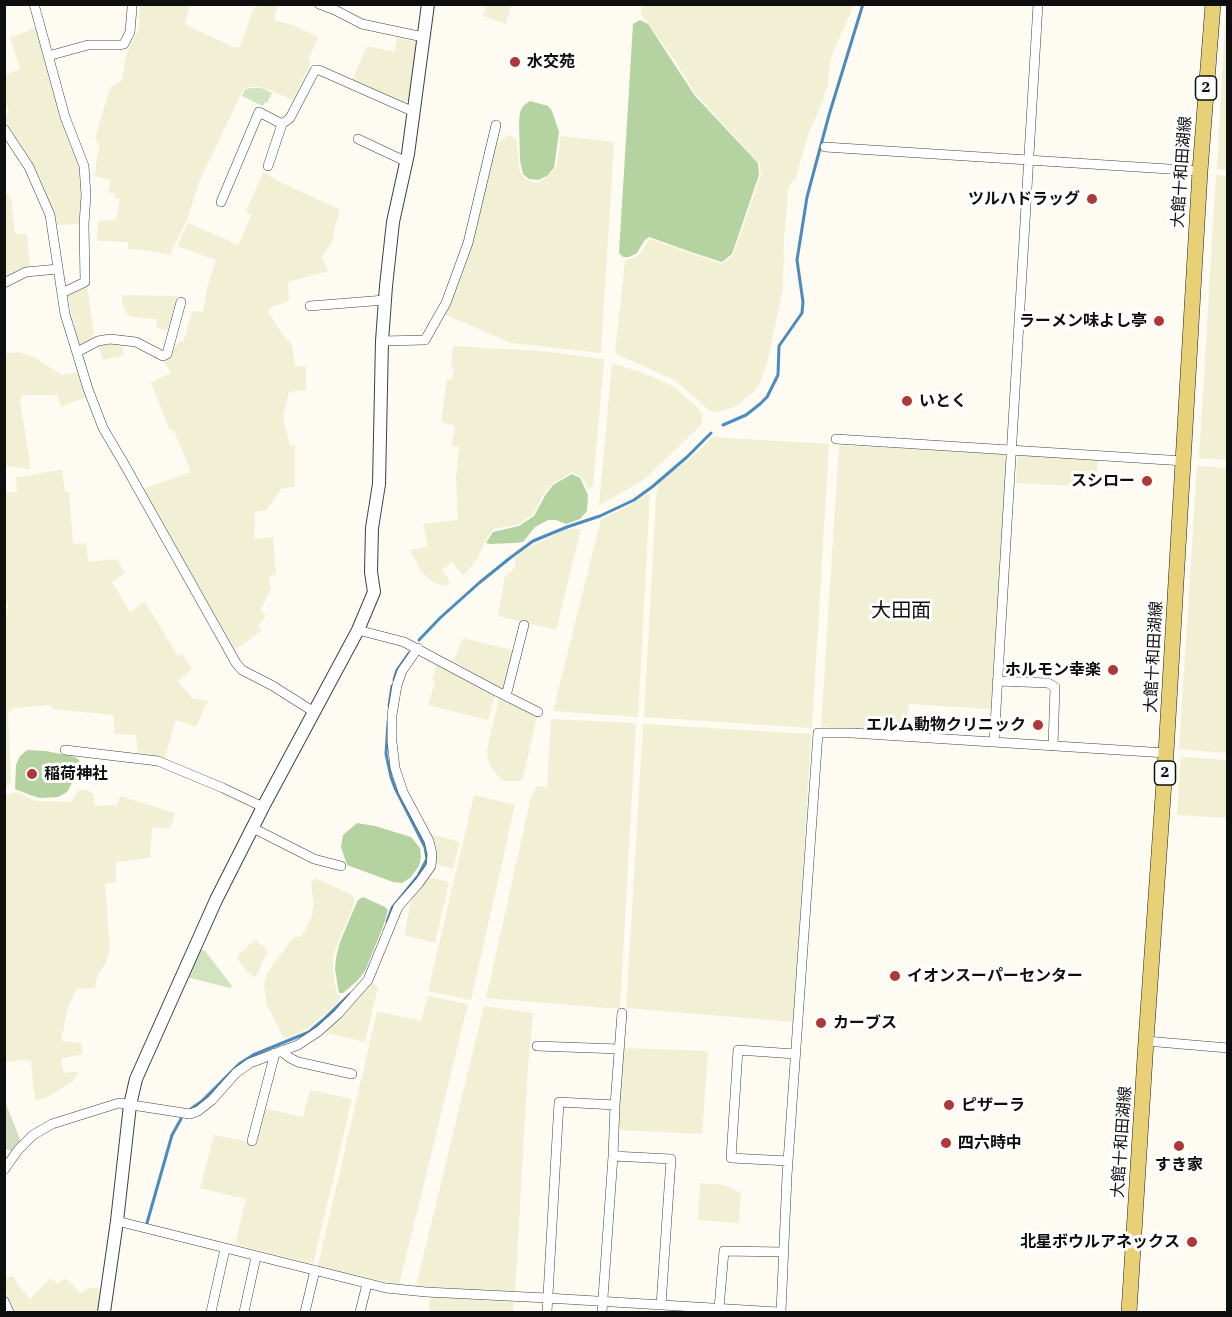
<!DOCTYPE html>
<html>
<head>
<meta charset="utf-8">
<style>
  body { margin:0 }
  #map { position:relative; width:1232px; height:1317px; overflow:hidden; background:#fdfbf2; font-family:"IBM Plex Serif",serif }
  canvas { display:block }
  .frame { position:absolute; inset:0; border:6px solid #0e0e0e; pointer-events:none }
</style>
</head>
<body>
<div id="map">
<canvas width="1232" height="1317"></canvas>
<div class="frame"></div>
</div>
<script>
const g = document.querySelector('canvas').getContext('2d');
g.lineJoin = 'round';
function paint(path, color) { g.fillStyle = color; g.fill(path, 'evenodd'); }
const poly = rows => new Path2D(rows.map(r => 'M' + r).join(''));
function strokePath(path, color, width, dash) { g.strokeStyle = color; g.lineWidth = width; g.lineCap = dash ? 'butt' : 'round'; g.setLineDash(dash || []); g.stroke(path); }
function write(font, color, halo, rows, align = 'center') {
  g.font = font + ' "IBM Plex Serif","Noto Sans JP",serif'; g.lineWidth = 6; g.setLineDash([]); g.textBaseline = 'middle'; g.strokeStyle = halo; g.fillStyle = color; for (const [text, x, y, turn = 0] of rows) {
    g.save(); g.translate(x, y); g.rotate((+turn || 0) * Math.PI / 180); g.textAlign = isNaN(turn) ? turn : align; if (halo) g.strokeText(text, 0, 0); g.fillText(text, 0, 0); g.restore();
  }
}
paint(poly([
  [642,4,854,5,833,52,829,67,828,84,822,103,808,135,795,180,791,182,788,189,784,240,783,289,767,364,760,383,754,392,736,406,717,413,709,410,676,381,615,353,625,261,638,256,650,239,722,264,733,256,761,175,760,164,697,96,671,55,641,14],
  [140,5,190,5,185,23,190,27,235,48,240,46,254,8,258,6,278,5,274,20,292,25,318,37,308,61,311,62,293,100,261,87,252,87,244,88,198,184,189,215,170,255,145,250,128,249,128,242,97,241,98,221,116,220,120,199,114,197,115,193,108,192,111,180,95,176,97,155,99,151,99,145,95,138,110,88,122,80,126,55,139,28],
  [487,5,511,5,506,24,483,16],
  [1226,5,1228,5,1227,170,1217,170],
  [37,27,80,165,84,192,81,224,56,225,40,178,5,120,9,111,5,102,5,97,6,75,20,69,10,38],
  [397,38,418,42,411,98,403,103,352,80,367,46,394,52],
  [509,135,516,140,520,173,527,180,537,183,546,178,556,168,561,136,614,142,601,353,511,343,444,314,493,147],
  [263,172,282,183,339,209,340,211,334,229,333,240,322,257,328,271,288,282,289,301,271,307,268,312,281,332,292,345,295,366,306,366,306,390,289,392,283,418,290,446,295,446,295,486,281,489,267,510,255,512,254,539,273,537,276,575,271,576,269,580,271,588,260,611,266,615,258,626,262,630,235,650,143,489,191,472,174,431,169,429,151,382,172,373,164,363,179,342,184,340,192,311,203,312,207,288,216,260,177,246,188,223,238,245,252,215,246,212],
  [1216,175,1228,176,1227,460,1199,458],
  [5,191,11,197,15,234,27,234,30,268,24,271,10,274,5,278],
  [87,285,94,334,92,336,92,339,79,345,67,294],
  [122,295,177,296,171,331,156,328,157,319,140,318,130,316,126,313,122,304],
  [110,342,122,343,124,355,103,360,98,345],
  [453,346,541,351,604,359,593,485,589,490,581,477,572,472,552,484,544,493,533,514,517,525,493,529,486,540,477,559,465,574,462,575,452,562,442,570,450,582,444,586,431,581,420,570,410,550,428,546,423,524,458,520,456,479,459,447,452,445,455,426,441,422,447,379,452,380,454,368,451,367],
  [18,352,36,358,62,375,77,372,87,397,61,406,57,395,22,395,20,400,31,469,5,466,5,354],
  [612,363,640,372,673,386,698,408,703,416,701,425,646,478,599,506],
  [712,437,829,444,812,728,644,717,656,497,658,484,699,451],
  [839,445,1003,454,1007,458,991,709,909,704,906,733,821,727],
  [1020,455,1098,460,1096,487,1016,483,1017,458],
  [1197,466,1227,468,1227,753,1179,749],
  [62,469,65,492,69,492,73,544,86,543,88,562,117,559,125,573,112,582,130,612,145,602,178,656,182,654,192,668,178,682,193,699,208,700,196,727,176,720,164,760,138,756,136,735,114,734,114,715,52,709,52,705,13,708,8,712,11,782,5,788,4,615,7,614,8,604,5,599,5,492,17,492,16,477,28,476],
  [648,493,650,494,638,717,553,711,601,519,627,507],
  [566,529,581,529,556,630,498,616,505,576,515,568,515,558,522,551],
  [463,638,515,651,504,691,453,661],
  [437,662,495,695,488,720,428,705,435,682,432,680],
  [503,696,537,716,523,778,519,781,503,781,493,770,488,760,487,750,499,699],
  [551,719,636,723,620,1009,486,998,531,797,537,786,547,787],
  [643,724,811,734,794,1022,626,1008],
  [1181,757,1227,760,1227,818,1177,815],
  [79,790,86,790,94,794,94,806,117,805,120,796,175,813,170,829,152,827,150,858,116,862,116,882,105,884,110,949,106,962,97,977,95,988,77,989,68,1007,61,1041,82,1043,82,1054,61,1059,64,1073,78,1071,77,1076,71,1083,47,1097,36,1101,33,1087,31,1061,23,1060,5,1062,5,795,16,792,36,801,71,802],
  [474,795,515,805,471,1000,428,991],
  [431,834,460,842,453,869,435,864,434,846],
  [428,877,449,882,435,943,404,935,412,896],
  [315,878,331,885,352,895,354,898,354,904,335,949,333,961,334,981,337,993,340,996,340,1000,307,1029,284,1039,267,1005,264,983,267,973,293,938,301,936,305,931,312,916,314,904,311,884],
  [255,940,265,948,268,953,261,963,259,972,254,977,246,970,237,958,239,954],
  [370,984,375,984,378,987,365,1042,327,1033,327,1029,359,998],
  [428,996,468,1004,399,1285,318,1266,377,1011,421,1021],
  [484,1006,533,1013,528,1067,515,1292,416,1286],
  [623,1048,708,1051,702,1134,618,1130],
  [310,1090,352,1099,313,1264,235,1244,246,1199,200,1188,214,1135,255,1143,264,1108,303,1117],
  [700,1183,723,1185,734,1189,741,1194,739,1223,698,1220],
  [13,1276,19,1286,30,1299,51,1278,58,1284,65,1278,81,1293,89,1288,101,1288,97,1312,13,1312,5,1289,4,1279],
  [430,1297,514,1302,513,1312,429,1312]
]), '#f1efd4');
paint(poly([
  [251,88,261,88,272,93,267,103,265,102,263,106,242,96,245,89],
  [198,948,205,951,232,986,230,988,186,977]
]), '#d1e4bf');
paint(poly([
  [640,20,648,24,695,96,758,163,759,175,732,254,722,262,691,252,649,237,644,241,637,253,629,257,623,257,619,253,633,24],
  [530,101,548,106,552,111,559,132,554,168,547,176,538,180,529,179,523,174,520,161,519,122,520,112,523,106],
  [572,474,580,478,588,495,587,511,580,519,566,524,556,520,548,520,535,527,523,542,514,543,490,544,486,543,493,532,519,526,534,516,546,494,553,485],
  [27,750,46,751,75,757,79,760,80,768,67,792,58,797,40,798,30,795,15,789,16,765,20,756],
  [357,823,375,826,411,837,420,848,421,857,419,866,410,878,402,883,393,882,347,865,341,847,343,835],
  [363,897,385,907,388,910,383,927,365,971,357,981,343,993,339,993,335,969,336,958,340,942,353,911,358,900]
]), '#b5d3a0');
paint(poly([
  [4,1099,21,1142,13,1152,6,1149,5,1151]
]), '#d4dec4');
strokePath(poly([
  [723,425,746,415,760,404,767,397,778,375,779,346,802,313,803,302,797,260,807,197,829,115,863,4],
  [419,640,440,618,479,583,510,558,533,541,567,527,600,516,634,500,652,487,687,457,711,433],
  [394,680,397,670,409,653],
  [389,706,392,686],
  [387,922,392,908,418,876,427,859,425,847,395,788,391,777,386,754,388,722],
  [191,1109,202,1101,239,1064,253,1055,309,1032,323,1020,350,994],
  [147,1223,172,1135,181,1119]
]), '#4c8cbd', 3);
const minor = poly([
  [34,4,65,117,84,166,86,195,84,224,85,282,62,293],
  [319,4,335,10,362,24,423,37],
  [48,56,88,45,120,45,124,44,130,32,132,8],
  [282,124,290,118,315,70,319,70,414,112],
  [4,129,29,167,50,215,65,314,88,389,103,428,123,462,236,663,242,670,273,686,314,712],
  [358,139,407,162],
  [825,147,1200,171],
  [221,202,259,112,282,124,268,166],
  [4,283,26,272,58,269],
  [310,306,385,300],
  [382,341,425,340,446,303,468,243,496,125],
  [77,352,98,341,110,339,136,342,163,356,167,354,181,302],
  [836,439,1184,461],
  [358,630,404,642,498,692,538,712],
  [997,681,1048,683,1055,687,1053,746],
  [506,696,524,625],
  [994,742,1038,4],
  [65,750,158,761,223,788,263,807],
  [253,828,314,859,341,866],
  [1146,1041,1228,1048],
  [537,1046,619,1049],
  [281,1051,290,1058,298,1062,352,1074],
  [252,1141,275,1053],
  [613,1156,671,1159,661,1305],
  [788,1161,731,1158,738,1050,795,1054],
  [4,1170,18,1150,33,1135,52,1124,87,1113,119,1103,190,1114,198,1111,212,1100,236,1073,250,1063,298,1045,319,1031,338,1014,368,980,398,907,419,883,431,866,432,854,429,841,403,792,395,768,392,742,392,715,397,685,402,671,418,648],
  [117,1221,386,1288,426,1292,547,1298,778,1312],
  [4,1301,9,1312],
  [719,1308,724,1251,783,1252],
  [211,1312,225,1249],
  [244,1312,256,1257],
  [305,1312,315,1270],
  [360,1312,367,1284],
  [547,1312,559,1102,615,1105],
  [602,1312,613,1156,615,1105,622,1013],
  [781,1312,787,1176,818,733,852,733,1166,753]
]);
const tertiary = poly([
  [104,1312,117,1221,130,1105,136,1079,216,900,263,807,358,630,374,592,371,572,372,528,379,484,382,341,386,286,393,222,408,154,428,4]
]);
const primary = poly([
  [1129,1312,1146,1041,1166,753,1200,171,1213,4]
]);
strokePath(minor, '#414141', 10);
strokePath(tertiary, '#414141', 14);
strokePath(primary, '#1f1f1f', 16);
strokePath(minor, '#fff', 9);
strokePath(tertiary, '#fff', 12);
strokePath(primary, '#e8d077', 15);
for (const [x, y, r, color] of [
  [515,62,6,"#ae3739"],
  [1092,199,6,"#ae3739"],
  [1159,321,6,"#ae3739"],
  [907,401,6,"#ae3739"],
  [1147,481,6,"#ae3739"],
  [1113,670,6,"#ae3739"],
  [1038,725,6,"#ae3739"],
  [32,774,6,"#ae3739"],
  [895,976,6,"#ae3739"],
  [821,1023,6,"#ae3739"],
  [949,1105,6,"#ae3739"],
  [946,1143,6,"#ae3739"],
  [1179,1146,6,"#ae3739"],
  [1192,1242,6,"#ae3739"]
]) { const dot = new Path2D(); dot.arc(x, y, r, 0, 2 * Math.PI); g.fillStyle = color; g.fill(dot); strokePath(dot, '#fff', 2); }
for (const [x, y, w] of [
  [1206,88,21],
  [1165,773,21]
]) { const box = new Path2D(); box.roundRect(x - w / 2, y - 12, w, 24, 4.5); g.fillStyle = '#fff'; g.fill(box); strokePath(box, '#0e0e0e', 1.5); }
write('bold 15px', '#0e0e0e', null, [
  ["2",1206,88],
  ["2",1165,773]
]);
write('bold 16px', '#0e0e0e', '#fff', [
  ["水交苑",527,62],
  ["ツルハドラッグ",1080,199,"right"],
  ["ラーメン味よし亭",1147,321,"right"],
  ["いとく",919,401],
  ["スシロー",1135,481,"right"],
  ["ホルモン幸楽",1101,670,"right"],
  ["エルム動物クリニック",1026,725,"right"],
  ["稲荷神社",44,774],
  ["イオンスーパーセンター",907,976],
  ["カーブス",833,1023],
  ["ピザーラ",961,1105],
  ["四六時中",958,1143],
  ["すき家",1179,1165,"center"],
  ["北星ボウルアネックス",1180,1242,"right"]
], 'left');
write('16px', '#0e0e0e', '#fff', [
  ["大館十和田湖線",1182,172,-86],
  ["大館十和田湖線",1154,657,-87],
  ["大館十和田湖線",1122,1142,-86]
]);
write('20px', '#0e0e0e', '#fff', [
  ["大田面",901,611]
]);
</script>
</body>
</html>
